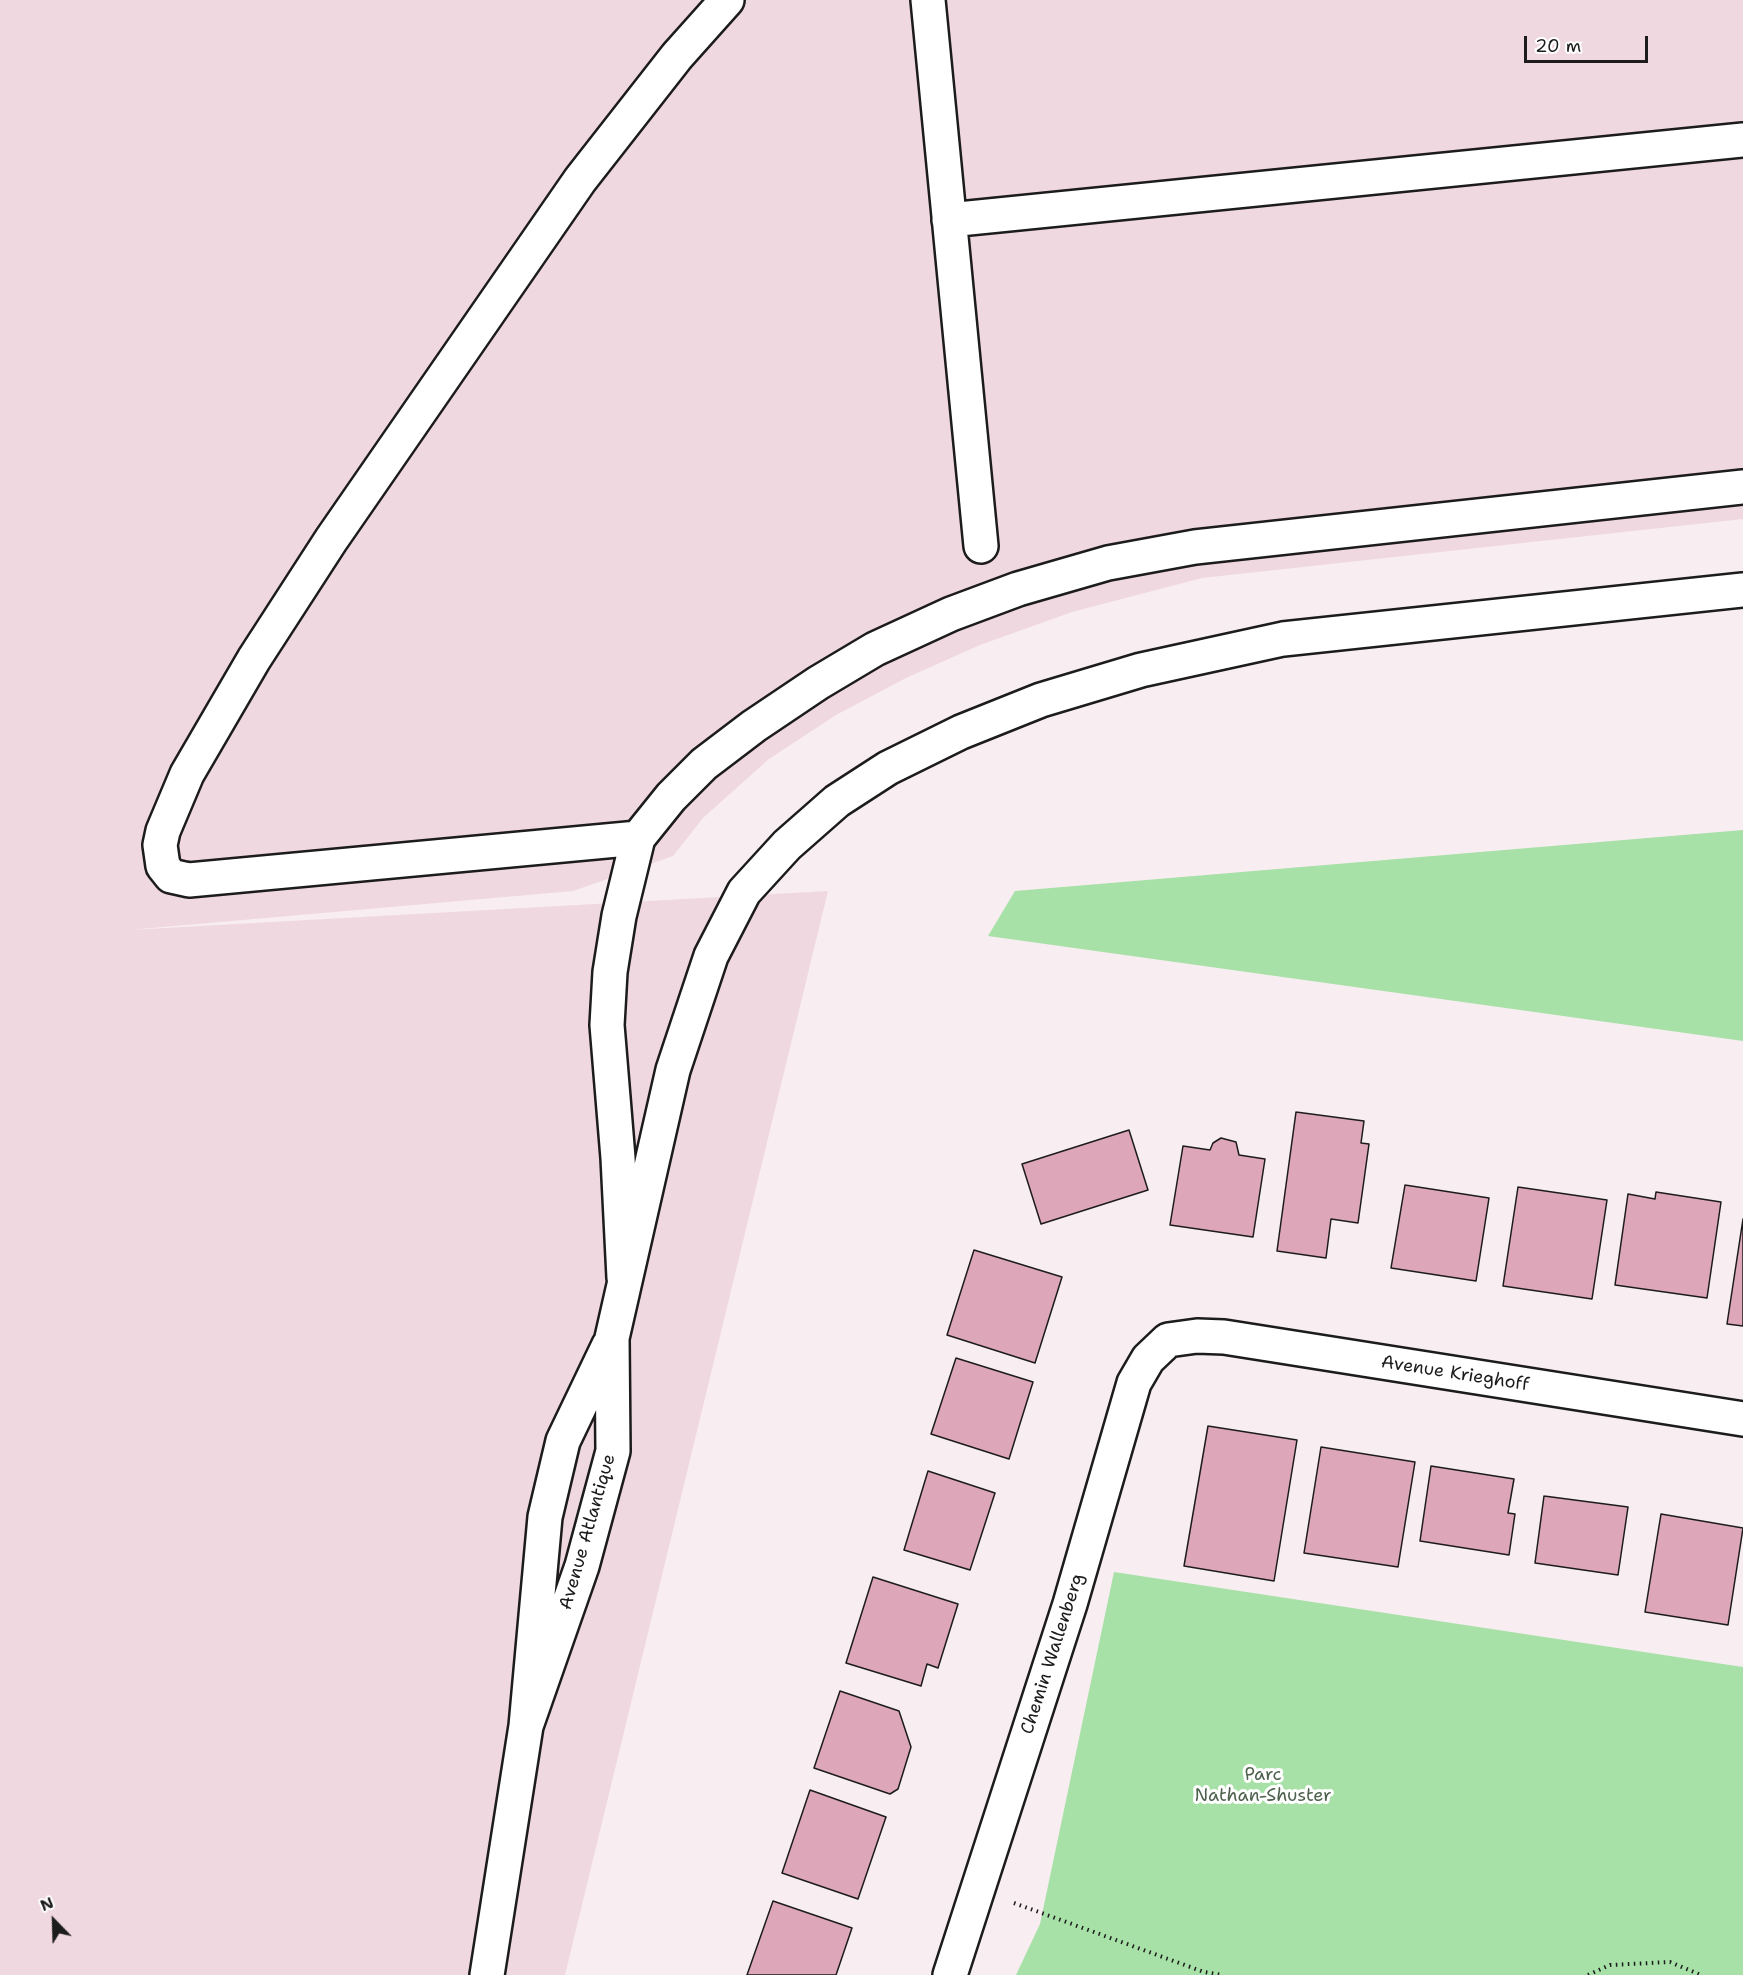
<!DOCTYPE html>
<html>
<head>
<meta charset="utf-8">
<style>
  body { margin:0 }
  #map { position:relative; width:1743px; height:1975px; overflow:hidden; background:#f8edf1; font-family:"Shantell Sans",sans-serif }
  canvas { display:block }
  .north { position:absolute; left:24px; top:1891px; width:60px; height:60px; -webkit-text-stroke:4px #fff; paint-order:stroke; rotate:337deg; font-size:16px; font-weight:700; line-height:24px; text-align:center; color:#1c1c1c }
  .north::after { content:''; display:block; margin:auto; width:21px; height:27px; background:#1c1c1c; clip-path:polygon(50% 0,100% 100%,50% 72%,0 100%) }
  .scale { position:absolute; left:1524px; top:36px; width:124px; height:27px; box-sizing:border-box; border:3px solid #1c1c1c; border-top:0; padding-left:8px; font-size:18px; line-height:21px; white-space:nowrap; color:#1c1c1c; -webkit-text-stroke:4px #fff; paint-order:stroke }
</style>
</head>
<body>
<div id="map">
<canvas width="1743" height="1975"></canvas>
<div class="north">N</div>
<div class="scale">20 m</div>
</div>
<script>
const g = document.querySelector('canvas').getContext('2d');
g.lineJoin = 'round';
function paint(path, color) { g.fillStyle = color; g.fill(path, 'evenodd'); }
const poly = rows => new Path2D(rows.map(r => 'M' + r).join(''));
function strokePath(path, color, width, dash) { g.strokeStyle = color; g.lineWidth = width; g.lineCap = dash ? 'butt' : 'round'; g.setLineDash(dash || []); g.stroke(path); }
function write(font, color, halo, rows, align = 'center') {
  g.font = font + ' "Shantell Sans",sans-serif'; g.lineWidth = 6; g.setLineDash([]); g.textBaseline = 'middle'; g.strokeStyle = halo; g.fillStyle = color; for (const [text, x, y, turn = 0] of rows) {
    g.save(); g.translate(x, y); g.rotate((+turn || 0) * Math.PI / 180); g.textAlign = isNaN(turn) ? turn : align; if (halo) g.strokeText(text, 0, 0); g.fillText(text, 0, 0); g.restore();
  }
}
paint(poly([
  [0,0,1743,0,1743,519,1202,578,1072,612,980,645,906,678,836,715,769,759,703,818,673,856,573,891,129,930,828,891,565,1975,0,1975]
]), '#f0d8e0');
paint(poly([
  [1743,830,1743,1041,988,936,1015,891],
  [1114,1572,1743,1667,1743,1975,1016,1975,1040,1924]
]), '#a7e1a7');
const building = poly([
  [1296,1112,1364,1121,1361,1143,1369,1144,1358,1223,1331,1219,1326,1258,1277,1251,1296,1112],
  [1129,1130,1148,1190,1041,1224,1022,1164,1129,1130],
  [1221,1138,1236,1142,1239,1155,1265,1159,1253,1237,1170,1225,1183,1146,1210,1150,1213,1143,1221,1138],
  [1405,1185,1489,1198,1476,1281,1391,1268,1405,1185],
  [1518,1187,1607,1200,1592,1299,1503,1286,1518,1187],
  [1656,1192,1721,1202,1707,1298,1615,1285,1628,1194,1655,1199,1656,1192],
  [1743,1219,1743,1326,1727,1324,1743,1219],
  [974,1250,1062,1277,1035,1363,947,1335,974,1250],
  [956,1358,1033,1382,1009,1459,931,1434,956,1358],
  [1208,1426,1297,1440,1274,1581,1184,1566,1208,1426],
  [1321,1447,1415,1462,1398,1567,1304,1553,1321,1447],
  [1431,1466,1514,1479,1508,1513,1515,1514,1509,1555,1420,1541,1431,1466],
  [928,1471,995,1493,970,1570,904,1550,928,1471],
  [1544,1496,1628,1507,1618,1575,1535,1563,1544,1496],
  [1661,1514,1743,1528,1728,1625,1645,1612,1661,1514],
  [873,1577,958,1604,938,1668,927,1664,921,1686,846,1663,873,1577],
  [840,1691,899,1711,911,1747,898,1789,890,1794,814,1768,840,1691],
  [810,1790,886,1817,858,1899,782,1873,810,1790],
  [773,1901,852,1928,836,1975,747,1975,773,1901]
]);
paint(building, '#dda6b9');
strokePath(building, '#1c1c1c', 1.5);
const minor = poly([
  [928,0,981,546],
  [949,220,1743,140],
  [638,838,671,797,704,764,754,726,818,683,875,649,951,614,1018,589,1108,563,1195,547,1743,487],
  [624,1278,618,1158,607,1025,610,972,619,916,638,838,189,880,171,876,163,866,160,845,163,831,187,774,254,659,331,540,580,180,677,56,727,0],
  [526,1726,582,1566,613,1451,612,1338,673,1070,711,956,744,892,787,845,837,801,888,768,961,732,1041,700,1141,670,1283,639,1743,590],
  [487,1975,526,1726,545,1517,563,1441,609,1345],
  [950,1975,1070,1604,1134,1383,1148,1359,1168,1340,1197,1336,1224,1337,1743,1419]
]);
strokePath(minor, '#1c1c1c', 38);
strokePath(poly([
  [1014,1903,1204,1972,1223,1975],
  [1588,1975,1610,1965,1670,1962,1701,1975]
]), '#1c1c1c', 4, [1.5, 4.5]);
strokePath(minor, '#fff', 33);
write('18px', '#1c1c1c', '#fff', [
  ["Avenue Krieghoff",1455,1374,9],
  ["Avenue Atlantique",588,1532,-74],
  ["Chemin Wallenberg",1053,1654,-72]
]);
write('18px', '#4d614d', '#fff', [
  ["Parc",1263,1775],
  ["Nathan-Shuster",1263,1796]
]);
</script>
</body>
</html>
